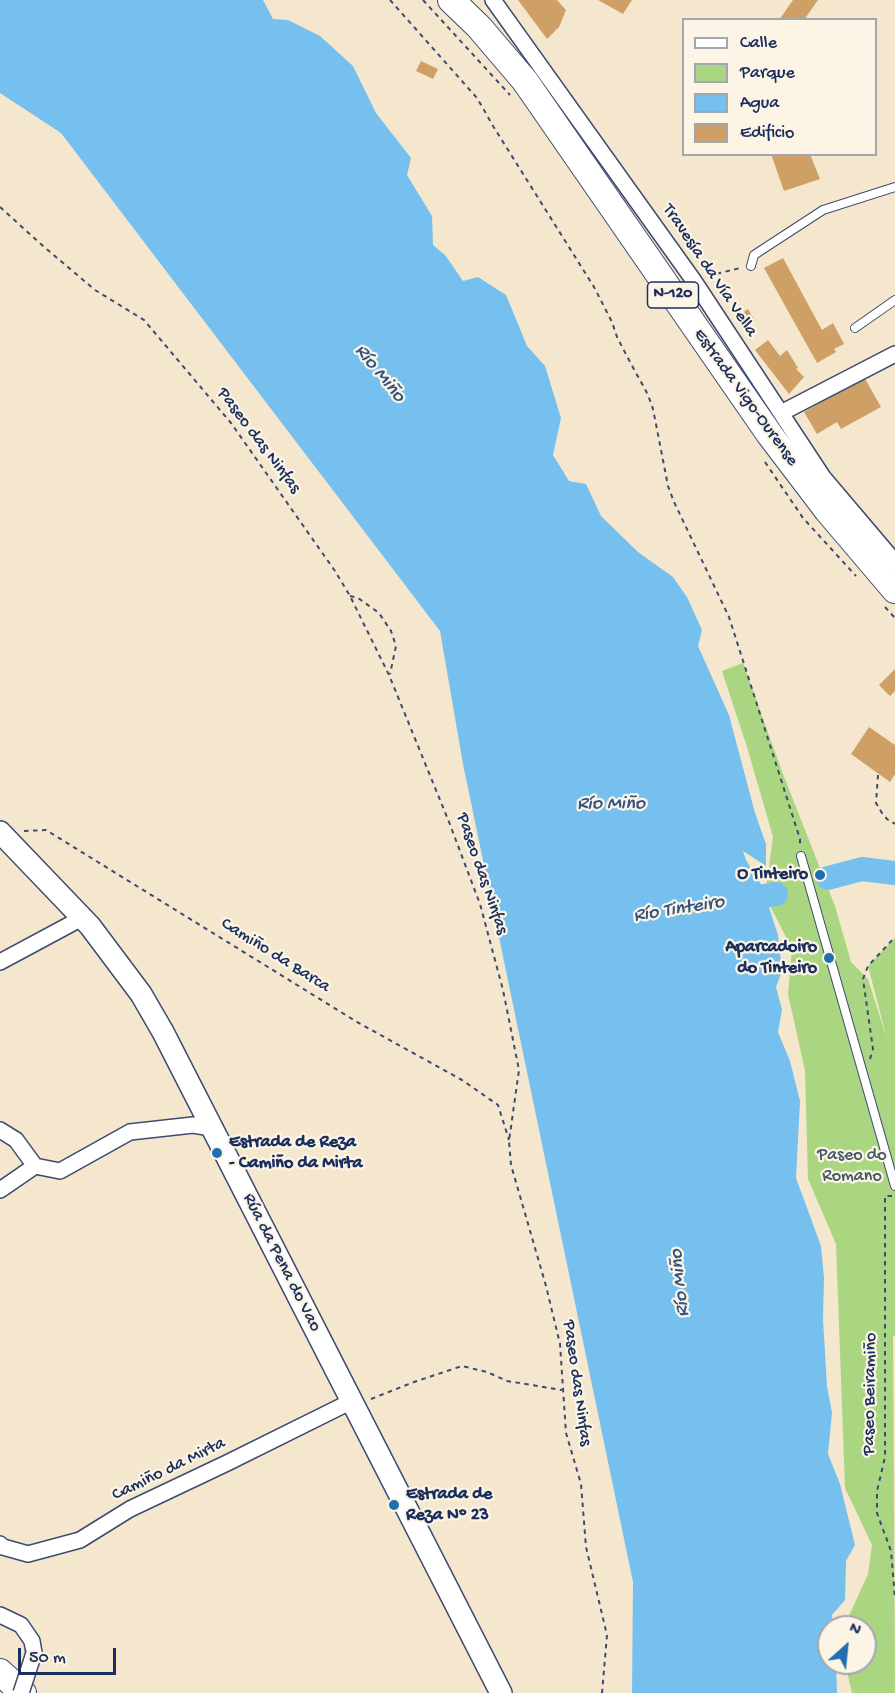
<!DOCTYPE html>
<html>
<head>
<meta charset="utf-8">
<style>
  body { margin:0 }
  #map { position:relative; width:895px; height:1693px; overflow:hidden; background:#f5e7ce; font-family:"Gochi Hand",sans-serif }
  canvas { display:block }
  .legend { position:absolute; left:682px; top:18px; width:195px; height:138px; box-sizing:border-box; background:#fcf5e5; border:2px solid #a2a6af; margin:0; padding:8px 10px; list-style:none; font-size:18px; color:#1b2f5e }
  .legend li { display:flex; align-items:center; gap:12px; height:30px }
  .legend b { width:30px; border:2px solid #a2a6af }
  .north { position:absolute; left:817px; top:1615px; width:60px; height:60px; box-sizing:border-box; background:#fcf5e5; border:2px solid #a2a6af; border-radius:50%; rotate:27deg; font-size:16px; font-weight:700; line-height:24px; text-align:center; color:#1b2f5e }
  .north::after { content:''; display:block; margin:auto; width:21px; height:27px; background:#1f6fb2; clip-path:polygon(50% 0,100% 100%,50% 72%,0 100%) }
  .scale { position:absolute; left:18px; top:1648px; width:98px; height:27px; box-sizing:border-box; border:3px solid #1b2f5e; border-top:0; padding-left:8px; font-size:18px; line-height:21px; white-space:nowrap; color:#1b2f5e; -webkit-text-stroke:4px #fcf5e5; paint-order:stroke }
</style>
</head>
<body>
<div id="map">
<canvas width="895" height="1693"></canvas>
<ul class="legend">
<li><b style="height:8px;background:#fff"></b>Calle</li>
<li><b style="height:16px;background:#aad682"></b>Parque</li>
<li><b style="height:16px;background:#76c0ef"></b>Agua</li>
<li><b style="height:16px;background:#cea065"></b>Edificio</li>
</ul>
<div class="north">N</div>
<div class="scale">50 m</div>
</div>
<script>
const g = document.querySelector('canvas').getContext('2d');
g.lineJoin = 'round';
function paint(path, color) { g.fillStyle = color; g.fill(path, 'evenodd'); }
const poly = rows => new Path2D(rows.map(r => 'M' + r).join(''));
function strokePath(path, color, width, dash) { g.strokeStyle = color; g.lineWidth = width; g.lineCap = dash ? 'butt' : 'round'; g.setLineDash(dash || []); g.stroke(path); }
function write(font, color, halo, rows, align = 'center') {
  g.font = font + ' "Gochi Hand",sans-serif'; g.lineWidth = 4.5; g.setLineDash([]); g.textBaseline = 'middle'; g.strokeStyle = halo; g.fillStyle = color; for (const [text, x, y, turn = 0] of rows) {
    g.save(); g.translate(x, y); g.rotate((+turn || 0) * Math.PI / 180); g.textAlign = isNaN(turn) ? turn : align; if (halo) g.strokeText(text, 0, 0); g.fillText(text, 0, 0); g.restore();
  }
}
paint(poly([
  [743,663,783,774,835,906,851,962,868,979,887,1039,868,966,895,938,895,1336,893,1336,895,1693,852,1693,845,1663,865,1663,865,1627,844,1627,868,1574,872,1545,845,1488,836,1244,808,1179,805,1071,788,994,792,949,765,896,773,837,747,747,722,671]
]), '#aad682');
paint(poly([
  [0,0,263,0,273,19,288,20,320,36,353,66,376,113,411,158,407,175,432,216,433,245,445,255,463,281,478,277,506,295,527,346,545,366,561,418,553,455,569,481,586,484,601,516,638,552,673,577,687,597,702,630,698,646,729,715,755,813,766,844,766,866,743,851,746,860,762,886,778,935,782,971,776,987,782,1010,778,1032,790,1061,800,1101,796,1178,821,1246,824,1278,823,1319,827,1386,832,1413,828,1454,840,1484,855,1545,846,1561,845,1600,832,1615,833,1627,829,1627,829,1663,836,1663,837,1693,632,1693,633,1582,463,764,440,631,61,133,0,93]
]), '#76c0ef');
strokePath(poly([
  [828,878,862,869,895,873],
  [734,901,776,894]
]), '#76c0ef', 24);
paint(poly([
  [518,0,557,0,566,10,559,27,547,39],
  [598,0,632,0,623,14],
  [793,0,818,0,804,20,779,20],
  [421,61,438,69,433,79,416,71],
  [771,154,810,154,820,179,784,191],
  [783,258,822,330,833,323,844,344,834,349,836,352,817,363,764,268],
  [748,309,755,321,745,329,736,317],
  [768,340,780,356,787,350,798,368,796,369,804,377,789,394,755,350],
  [864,377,881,407,841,429,837,422,817,434,804,412],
  [895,669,895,691,890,696,879,685],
  [869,727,895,745,895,774,890,782,851,754]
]), '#cea065');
const service = poly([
  [751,266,754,255,823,210,895,187],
  [855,328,895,300],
  [801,856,895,1186]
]);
const minor = poly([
  [493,0,694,281,823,477,895,562],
  [781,413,895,354],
  [0,962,82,918],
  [0,1130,16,1140,35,1166],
  [0,1190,35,1166,60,1171,130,1132,193,1125,212,1128],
  [0,1544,3,1547,28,1554,80,1540,130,1509,227,1463,352,1401],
  [0,1615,21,1625,32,1641,34,1653]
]);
const secondary = poly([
  [0,832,90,926,141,994,163,1032,501,1693]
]);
const trunk = poly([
  [451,0,479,27,525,81,770,435,827,510,895,590],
  [0,1672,23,1693]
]);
strokePath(service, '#3c4b6f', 10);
strokePath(minor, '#3c4b6f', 18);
strokePath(secondary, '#3c4b6f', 24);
strokePath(trunk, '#3c4b6f', 28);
strokePath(poly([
  [390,0,477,98,484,110,493,126,594,287,612,322,617,337,630,362,646,391,652,405,655,419,668,486,674,502,729,617,800,839,800,845],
  [423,0,510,95],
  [0,207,43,246,95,290,144,320,231,423,335,571,350,596,389,675,449,822,480,904,503,990,519,1070,509,1141,511,1165,546,1286,560,1344,566,1433,581,1484,586,1547,607,1635,602,1693],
  [708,276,740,268],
  [765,462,803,518,856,576],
  [350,596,358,598,379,613,391,631,396,646,390,674],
  [885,607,895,618],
  [878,775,876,803,882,813,887,819,895,824],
  [24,831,46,830,357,1022,462,1080,498,1105,509,1140],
  [870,1059,873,1049,863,979,868,966,895,937],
  [892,1196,885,1196,885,1457,877,1491,877,1513,891,1551,895,1598],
  [371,1399,414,1382,462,1366,487,1372,507,1381,562,1390]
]), '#3c4b6f', 2, [4.5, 4.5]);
strokePath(service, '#fff', 8);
strokePath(minor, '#fff', 15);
strokePath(secondary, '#fff', 21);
strokePath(trunk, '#fff', 26);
const minorBridge = poly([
  [21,1693,34,1653]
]);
strokePath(minorBridge, '#3c4b6f', 18, []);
strokePath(minorBridge, '#fff', 15);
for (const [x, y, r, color] of [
  [820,875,6,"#1f6fb2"],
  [829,958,6,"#1f6fb2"],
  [217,1153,6,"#1f6fb2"],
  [394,1505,6,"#1f6fb2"]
]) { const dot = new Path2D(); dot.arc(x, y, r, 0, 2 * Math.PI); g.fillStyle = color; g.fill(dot); strokePath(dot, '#fcf5e5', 2); }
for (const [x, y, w] of [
  [673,295,51]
]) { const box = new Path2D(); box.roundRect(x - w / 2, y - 13, w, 26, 4.5); g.fillStyle = '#fcf5e5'; g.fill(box); strokePath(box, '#1b2f5e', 1.5); }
write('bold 16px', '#1b2f5e', null, [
  ["N-120",673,295]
]);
write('18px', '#1b2f5e', '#fcf5e5', [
  ["Travesía da Vía Vella",709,271,56],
  ["Estrada Vigo-Ourense",745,398,54],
  ["Paseo das Ninfas",258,441,53],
  ["Paseo das Ninfas",481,874,71],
  ["Camiño da Barca",275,956,32],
  ["Rúa da Pena do Vao",281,1263,63],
  ["Paseo das Ninfas",576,1383,82],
  ["Paseo Beiramiño",871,1394,-89],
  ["Camiño da Mirta",169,1470,-26]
]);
write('bold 18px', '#1b2f5e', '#fcf5e5', [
  ["O Tinteiro",808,875],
  ["Aparcadoiro",817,948],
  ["do Tinteiro",817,969],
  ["Estrada de Reza",229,1143,"left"],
  ["- Camiño da Mirta",229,1164,"left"],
  ["Estrada de",406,1495,"left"],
  ["Reza Nº 23",406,1516,"left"]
], 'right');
write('18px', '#3f5967', '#fcf5e5', [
  ["Paseo do",852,1156],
  ["Romano",852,1177]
]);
write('italic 20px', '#325382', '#fcf5e5', [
  ["Río Miño",379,374,51],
  ["Río Miño",611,805],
  ["Río Tinteiro",679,910,-9],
  ["Río Miño",681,1283,-96]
]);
</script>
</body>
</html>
